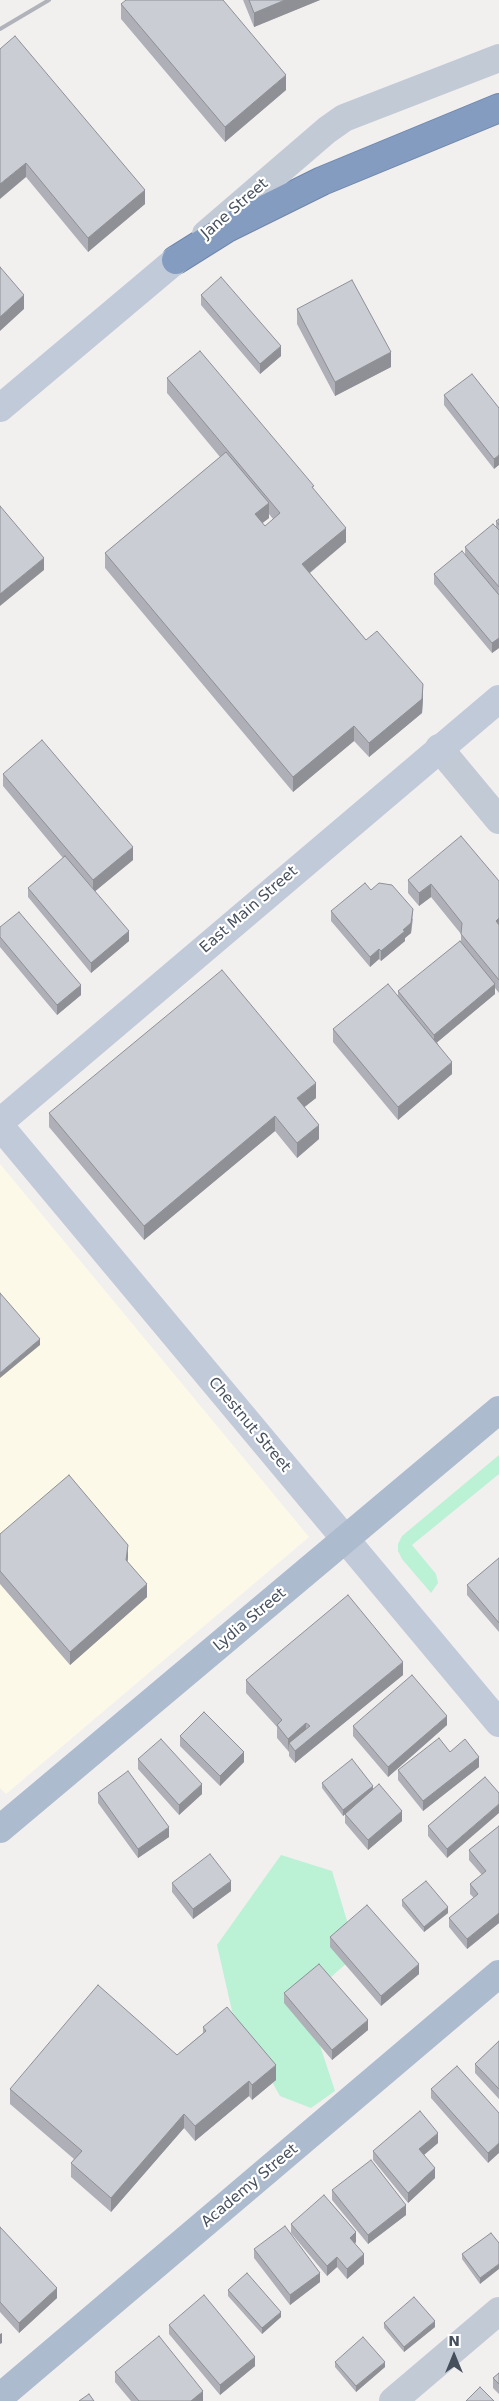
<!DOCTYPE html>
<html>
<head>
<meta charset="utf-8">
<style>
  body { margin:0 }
  #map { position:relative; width:499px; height:2401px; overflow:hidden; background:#f2efef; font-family:"DejaVu Sans",sans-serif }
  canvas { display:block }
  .north { position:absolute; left:429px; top:2331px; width:50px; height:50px; -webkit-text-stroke:4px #fff; paint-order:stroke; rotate:0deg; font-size:14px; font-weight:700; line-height:20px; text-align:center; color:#46505d }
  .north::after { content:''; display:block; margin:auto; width:18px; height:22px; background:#46505d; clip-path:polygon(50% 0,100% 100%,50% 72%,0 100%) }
</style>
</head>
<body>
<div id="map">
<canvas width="499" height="2401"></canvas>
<div class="north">N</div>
</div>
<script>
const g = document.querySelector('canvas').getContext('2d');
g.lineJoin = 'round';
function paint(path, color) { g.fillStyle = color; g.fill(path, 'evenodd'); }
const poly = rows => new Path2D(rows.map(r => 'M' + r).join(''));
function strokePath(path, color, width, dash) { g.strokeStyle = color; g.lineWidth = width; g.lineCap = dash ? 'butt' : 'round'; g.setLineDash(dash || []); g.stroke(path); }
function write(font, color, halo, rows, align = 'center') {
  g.font = font + ' "DejaVu Sans",sans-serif'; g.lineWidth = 4.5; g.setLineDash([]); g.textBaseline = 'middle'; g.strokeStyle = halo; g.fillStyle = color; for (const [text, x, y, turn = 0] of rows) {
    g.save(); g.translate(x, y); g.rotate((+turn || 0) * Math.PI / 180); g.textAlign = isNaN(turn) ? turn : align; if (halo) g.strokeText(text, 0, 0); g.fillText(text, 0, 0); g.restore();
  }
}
paint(poly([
  [0,1164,309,1537,6,1794,0,1788]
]), '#fdf9e8');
paint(poly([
  [499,1455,499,1474,412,1545,436,1574,438,1583,431,1593,402,1559,398,1551,398,1544,402,1536],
  [281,1855,332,1871,357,1954,305,2000,335,2091,311,2108,280,2096,232,2011,217,1945]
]), '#bbf1d5');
const highway = poly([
  [176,260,227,228,322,181,499,108]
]);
strokePath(highway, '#6f87ac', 30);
strokePath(poly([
  [206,234,327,130,344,118,499,58],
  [439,748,499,820],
  [393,2401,499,2311]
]), '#c2cad5', 28);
strokePath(poly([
  [0,408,176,260],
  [0,1122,499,699],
  [0,1126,499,1723]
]), '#c1cad9', 28);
strokePath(poly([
  [0,1829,499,1410],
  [0,2397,499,1974]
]), '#adbbcf', 28);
strokePath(highway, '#849cc0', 28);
strokePath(poly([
  [0,29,49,0]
]), '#b1b3ba', 4);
paint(poly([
  [243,0,320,0,254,27],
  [121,4,286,90,225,142,121,19],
  [0,49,145,204,88,252,26,177],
  [201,295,281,356,260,374,201,305],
  [297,309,391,367,335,396,297,324],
  [167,378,314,490,346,542,310,573,366,640,423,699,422,713,369,757,354,741,293,792,105,568,105,553,220,457,167,393],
  [269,514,273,519,265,526,262,523,269,518],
  [444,395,499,408,494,469,444,405],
  [499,519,499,648,492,653,434,584,434,574,465,555,465,547,496,526,496,521],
  [3,774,133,860,95,891,129,941,91,973,28,897,28,888,63,858,3,786],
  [408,880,499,881,499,993,495,988,495,994,437,1042,452,1074,398,1120,333,1042,333,1029,398,997,398,991,461,943,461,934,431,897,419,906,408,893],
  [371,890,413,919,411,933,405,938,405,941,381,961,379,959,370,967,331,921,331,911],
  [0,927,81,995,57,1015,0,947],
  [316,1098,304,1107,319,1139,297,1158,275,1131,144,1240,49,1127,49,1113],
  [0,1534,128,1558,127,1562,147,1597,70,1665,0,1584],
  [499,1558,499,1632,467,1595,467,1585],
  [403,1675,295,1763,289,1756,289,1752,277,1738,277,1727,246,1693,246,1680],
  [447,1725,388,1777,353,1736,353,1726],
  [180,1736,244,1762,220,1786,180,1746],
  [450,1752,479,1767,423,1811,398,1780,398,1770],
  [138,1759,202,1794,179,1815,138,1769],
  [485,1777,447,1858,428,1836,428,1826],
  [322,1783,373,1790,402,1821,368,1850,345,1823,345,1814,343,1816,322,1788],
  [98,1793,169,1837,138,1858,98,1803],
  [499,1826,499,1923,467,1949,449,1927,449,1918,474,1898,470,1894,470,1884,482,1875,469,1860,469,1850],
  [172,1883,231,1891,193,1919,172,1892],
  [402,1900,448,1913,424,1932,402,1906],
  [330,1937,419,1974,381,2006,330,1947],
  [284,1993,368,2030,332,2060,284,2003],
  [203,2027,276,2080,252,2100,249,2096,195,2141,184,2128,111,2212,71,2177,71,2163,74,2159,10,2104,10,2089,177,2055,203,2033],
  [499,2041,499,2099,475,2073,475,2064],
  [431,2089,499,2113,488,2163,431,2098],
  [438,2143,424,2155,435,2178,408,2203,373,2160,373,2151],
  [332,2190,406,2215,368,2244,332,2200],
  [291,2224,356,2242,355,2244,364,2264,347,2279,337,2267,327,2276,291,2233],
  [0,2227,57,2298,19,2333,0,2312],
  [491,2233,480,2284,462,2259,462,2254],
  [254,2249,320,2282,290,2305,254,2258],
  [228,2290,281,2317,262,2334,228,2296],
  [384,2323,435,2327,404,2352,384,2328],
  [169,2325,255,2366,220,2395,169,2334],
  [335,2362,385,2367,356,2392,335,2367],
  [115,2372,203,2400,203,2401,131,2401,115,2382],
  [499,2373,499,2394,493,2388,493,2378]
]), '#afb0b7');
paint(poly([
  [285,0,320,0,254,27,254,13],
  [286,75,286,90,225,142,225,127],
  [26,163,26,177,0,199,0,184],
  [145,190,145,204,88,252,88,238],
  [24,295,24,309,0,331,0,317],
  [281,346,281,356,260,374,260,364],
  [391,352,391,367,335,396,335,382],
  [499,455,499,465,494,469,494,459],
  [269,503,269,518,255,529,255,514],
  [346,528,346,542,302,579,302,564],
  [44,558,44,570,0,606,0,594],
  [499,638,499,648,492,653,492,643],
  [423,684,423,699,422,713,369,757,369,743],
  [354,726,354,741,293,792,293,777],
  [133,847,133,860,93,893,93,880],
  [431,884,431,897,419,906,419,893],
  [413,909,411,933,405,938,405,941,381,961,381,951,403,930],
  [499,918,499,931,496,921],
  [129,931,129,941,91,973,91,963],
  [379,949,379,959,370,967,370,957],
  [495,984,495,994,434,1045,434,1035],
  [81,985,81,995,57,1015,57,1005],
  [452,1062,452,1074,398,1120,398,1107],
  [316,1083,316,1098,297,1113,297,1098],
  [275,1116,275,1131,144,1240,144,1226],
  [319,1125,319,1139,297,1158,297,1143],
  [40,1339,40,1345,0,1378,0,1373],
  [128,1545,128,1558,126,1573,126,1560],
  [147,1584,147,1597,70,1665,70,1652],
  [403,1662,403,1675,295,1763,295,1751],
  [447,1716,447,1725,388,1777,388,1767],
  [306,1723,306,1736,289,1743,288,1752,288,1739],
  [244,1752,244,1762,220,1786,220,1776],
  [479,1757,479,1767,423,1811,423,1801],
  [202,1784,202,1794,179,1815,179,1805],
  [373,1786,373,1791,343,1816,343,1810],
  [499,1804,499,1813,447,1858,447,1849],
  [402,1811,402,1821,368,1850,368,1840],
  [169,1827,169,1837,138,1858,138,1849],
  [231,1881,231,1891,193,1919,193,1909],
  [448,1907,448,1913,424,1932,424,1927],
  [499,1913,499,1923,467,1949,467,1939],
  [419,1964,419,1974,381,2006,381,1996],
  [368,2020,368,2030,332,2060,332,2050],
  [276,2065,276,2080,252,2100,252,2085],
  [249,2081,249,2096,195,2141,195,2126],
  [184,2114,184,2128,111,2212,111,2198],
  [438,2133,438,2143,419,2159,419,2149],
  [499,2143,499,2153,488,2163,488,2153],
  [435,2168,435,2178,408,2203,408,2193],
  [406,2205,406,2215,368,2244,368,2235],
  [356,2232,356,2242,350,2248,350,2238],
  [364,2254,364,2264,347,2279,347,2269],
  [337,2257,337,2267,327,2276,327,2266],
  [499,2264,499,2269,480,2284,480,2278],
  [320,2273,320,2282,290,2305,290,2295],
  [57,2288,57,2298,19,2333,19,2323],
  [281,2312,281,2317,262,2334,262,2328],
  [435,2321,435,2327,404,2352,404,2347],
  [2,2333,2,2343,0,2344,0,2334],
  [255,2357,255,2366,220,2395,220,2385],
  [385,2362,385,2367,356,2392,356,2386],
  [203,2391,203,2401,191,2401]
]), '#8e9095');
const building = poly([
  [126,0,223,0,286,75,225,127,121,4,126,0],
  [249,0,285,0,254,13,249,0],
  [15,36,145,190,88,238,26,163,0,184,0,49,15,36],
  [0,267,24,295,0,317,0,267],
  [221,277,281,346,260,364,201,295,221,277],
  [352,280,391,352,335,382,297,309,352,280],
  [200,351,314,486,312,487,346,528,302,564,366,640,377,631,423,684,422,699,369,743,354,726,293,777,105,553,226,452,269,503,255,514,265,526,280,513,167,378,200,351],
  [472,374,499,408,499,455,494,459,444,395,472,374],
  [0,506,44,558,0,594,0,506],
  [499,519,499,525,496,521,499,519],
  [493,524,499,530,499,587,465,547,493,524],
  [462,551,499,595,499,638,492,643,434,574,462,551],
  [42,740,133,847,93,880,3,774,42,740],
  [461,836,499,881,499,918,496,921,499,925,499,980,461,934,462,923,431,884,419,893,408,880,461,836],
  [65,856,129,931,91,963,28,888,65,856],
  [365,883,371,890,379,883,392,885,413,909,411,923,403,930,405,931,381,951,379,949,370,957,331,911,365,883],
  [19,912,81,985,57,1005,0,937,0,927,19,912],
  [460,941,495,984,434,1035,398,991,460,941],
  [222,970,316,1083,297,1098,319,1125,297,1143,275,1116,144,1226,49,1113,222,970],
  [388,984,452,1062,398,1107,333,1029,388,984],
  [0,1293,40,1339,0,1373,0,1293],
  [69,1475,128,1545,126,1560,147,1584,70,1652,0,1571,0,1534,69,1475],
  [499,1558,499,1623,467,1585,499,1558],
  [348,1595,403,1662,295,1751,289,1743,310,1726,306,1723,288,1739,277,1725,282,1720,246,1680,348,1595],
  [412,1675,447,1716,388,1767,353,1726,412,1675],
  [204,1712,244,1752,220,1776,180,1736,204,1712],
  [439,1738,450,1752,465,1739,479,1757,423,1801,398,1770,439,1738],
  [161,1739,202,1784,179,1805,138,1759,161,1739],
  [352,1759,373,1786,343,1810,322,1783,352,1759],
  [128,1771,169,1827,138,1849,98,1793,128,1771],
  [485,1777,499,1793,499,1804,447,1849,428,1826,485,1777],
  [379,1784,402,1811,368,1840,345,1814,379,1784],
  [499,1826,499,1913,467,1939,449,1918,478,1894,470,1884,486,1871,469,1850,499,1826],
  [210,1854,231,1881,193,1909,172,1883,210,1854],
  [426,1881,448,1907,424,1927,402,1900,426,1881],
  [367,1905,419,1964,381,1996,330,1937,367,1905],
  [319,1964,368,2020,332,2050,284,1993,319,1964],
  [98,1985,177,2055,206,2031,203,2027,227,2007,276,2065,252,2085,249,2081,195,2126,184,2114,111,2198,71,2163,82,2151,10,2089,98,1985],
  [499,2041,499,2089,475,2064,499,2041],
  [457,2066,499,2113,499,2143,488,2153,431,2089,457,2066],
  [420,2111,438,2133,419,2149,435,2168,408,2193,373,2151,420,2111],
  [371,2160,406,2205,368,2235,332,2190,371,2160],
  [324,2195,356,2232,350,2238,364,2254,347,2269,337,2257,327,2266,291,2224,324,2195],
  [285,2226,320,2273,290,2295,254,2249,285,2226],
  [0,2227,57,2288,19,2323,0,2302,0,2227],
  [491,2233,499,2243,499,2264,480,2278,462,2254,491,2233],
  [247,2273,281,2312,262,2328,228,2290,247,2273],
  [204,2295,255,2357,220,2385,169,2325,204,2295],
  [414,2297,435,2321,404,2347,384,2323,414,2297],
  [159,2336,203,2391,191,2401,139,2401,115,2372,159,2336],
  [363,2337,385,2362,356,2386,335,2362,363,2337],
  [499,2373,499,2384,493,2378,499,2373],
  [480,2387,494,2401,466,2401,480,2387],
  [89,2394,94,2401,79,2401,89,2394]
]);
paint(building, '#cbcdd5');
strokePath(building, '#8e9095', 1);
write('15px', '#46505d', '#fff', [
  ["Jane Street",235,209,-41],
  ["East Main Street",249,910,-41],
  ["Chestnut Street",249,1425,50],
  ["Lydia Street",250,1620,-40],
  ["Academy Street",250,2186,-40]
]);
</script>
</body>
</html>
